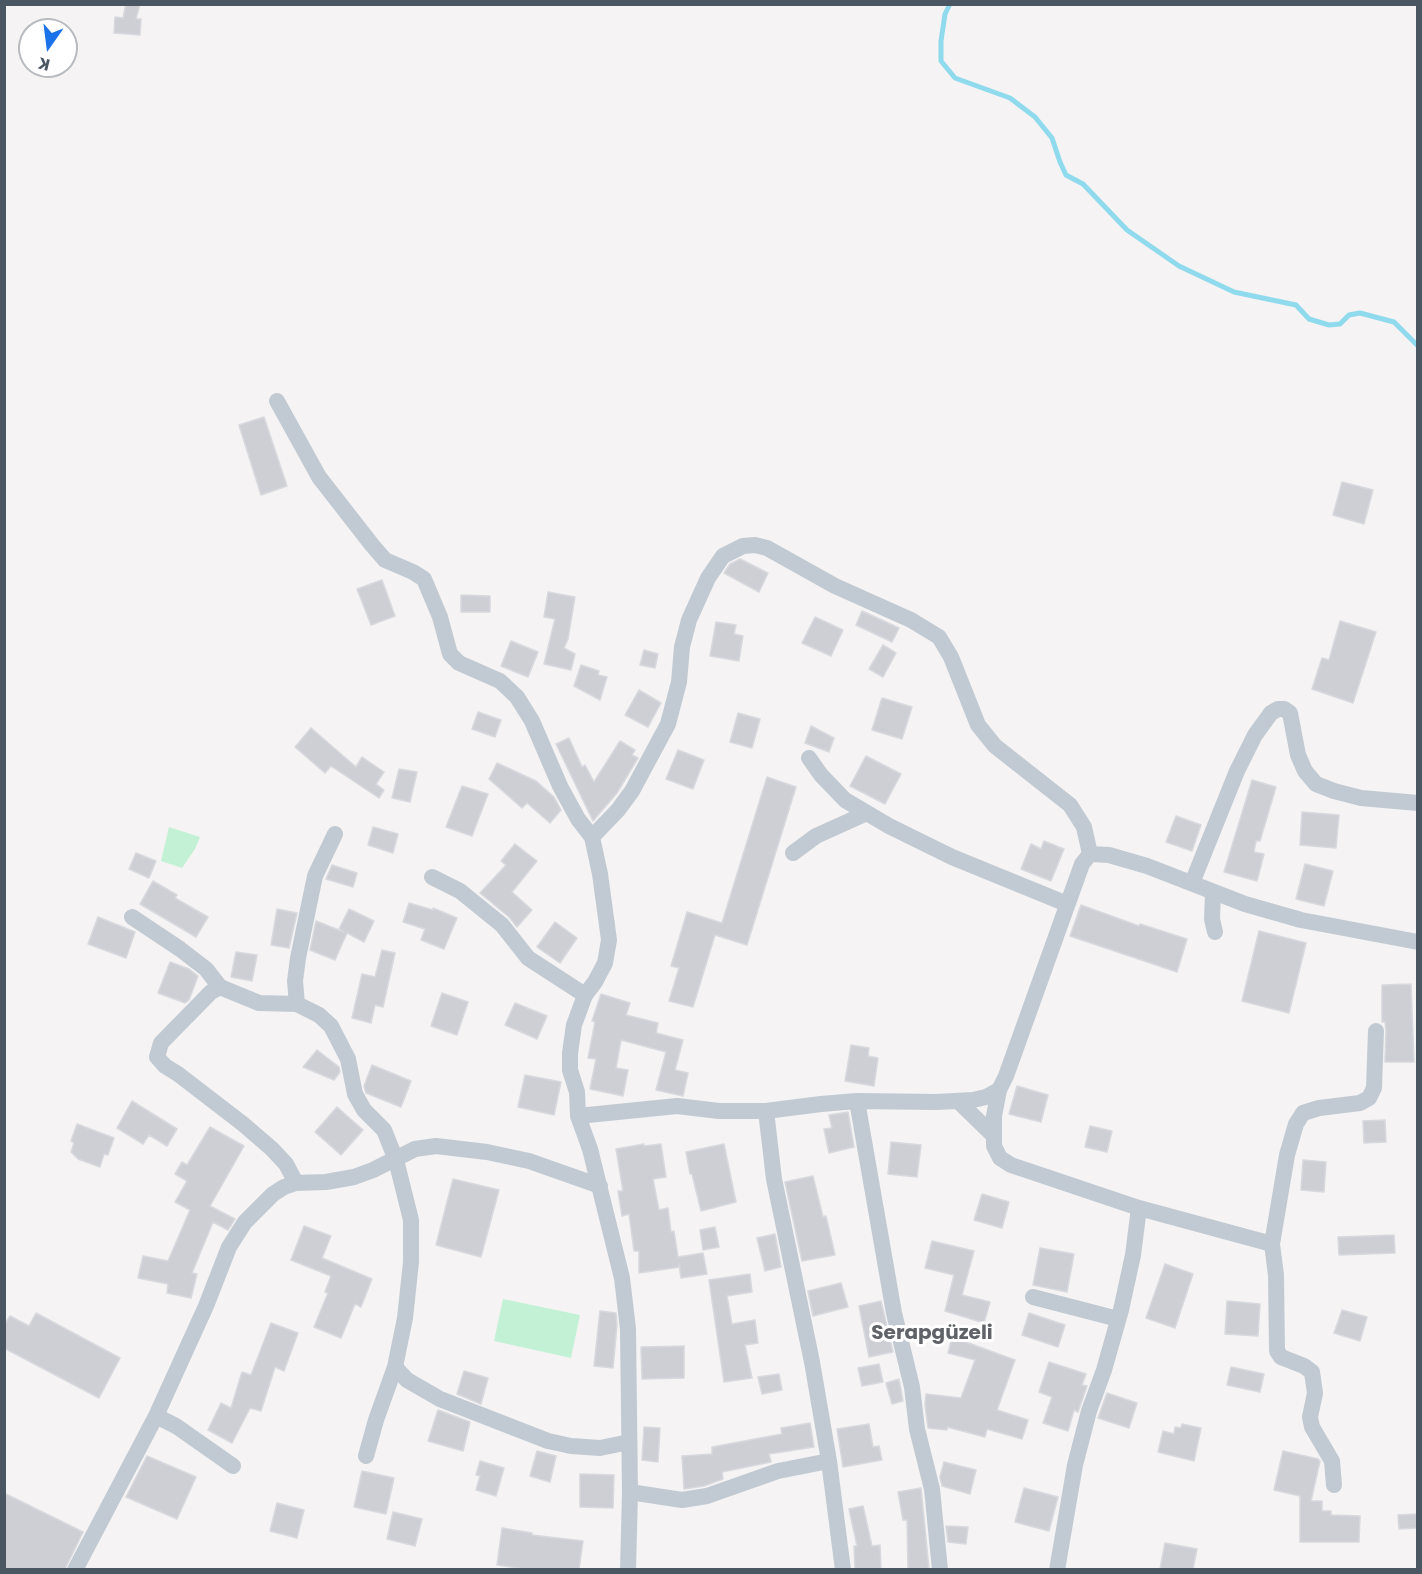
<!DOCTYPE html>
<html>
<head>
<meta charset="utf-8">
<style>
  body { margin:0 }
  #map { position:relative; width:1422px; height:1574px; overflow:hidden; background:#f5f3f3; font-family:Poppins,sans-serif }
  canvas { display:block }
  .frame { position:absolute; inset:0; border:6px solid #4a5661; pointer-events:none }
  .north { position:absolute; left:18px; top:18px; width:60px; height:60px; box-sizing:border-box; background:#fff; border:2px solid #b7bbc0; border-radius:50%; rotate:194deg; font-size:16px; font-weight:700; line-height:24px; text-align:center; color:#4a5661 }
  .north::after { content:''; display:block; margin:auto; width:21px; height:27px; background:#1a73e8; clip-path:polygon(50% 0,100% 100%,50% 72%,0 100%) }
</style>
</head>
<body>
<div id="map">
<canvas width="1422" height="1574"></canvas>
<div class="frame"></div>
<div class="north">K</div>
</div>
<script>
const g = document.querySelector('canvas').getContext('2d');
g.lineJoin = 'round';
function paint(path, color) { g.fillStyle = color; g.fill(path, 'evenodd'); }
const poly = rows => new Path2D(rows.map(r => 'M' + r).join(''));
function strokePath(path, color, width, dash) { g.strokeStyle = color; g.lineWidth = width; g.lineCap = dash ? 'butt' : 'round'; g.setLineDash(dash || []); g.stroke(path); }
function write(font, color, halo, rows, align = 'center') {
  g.font = font + ' Poppins,sans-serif'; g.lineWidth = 6; g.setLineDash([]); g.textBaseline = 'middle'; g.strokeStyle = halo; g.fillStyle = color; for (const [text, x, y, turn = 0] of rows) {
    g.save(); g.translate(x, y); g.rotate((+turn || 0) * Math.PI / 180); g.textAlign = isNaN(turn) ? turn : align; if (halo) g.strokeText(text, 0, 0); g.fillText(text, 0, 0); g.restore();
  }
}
paint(poly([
  [169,827,200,837,195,849,182,868,161,861],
  [503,1299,580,1315,571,1358,494,1341]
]), '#c3f1d5');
strokePath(poly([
  [950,4,945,14,941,41,941,61,955,78,1010,98,1035,117,1052,138,1060,162,1066,175,1083,184,1127,230,1179,266,1234,292,1296,305,1309,319,1329,325,1340,324,1349,315,1360,313,1394,322,1418,346]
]), '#90daee', 5);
const building = poly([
  [126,4,140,4,136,19,141,19,140,35,114,33,115,17,123,18,126,4],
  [264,417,287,486,261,495,239,425,264,417],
  [1342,482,1373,490,1364,524,1333,515,1342,482],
  [740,559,768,573,759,592,724,573,730,564,740,559],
  [382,580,395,616,371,625,357,589,382,580],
  [548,592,575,597,568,639,564,648,575,654,571,670,544,664,555,619,544,617,548,592],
  [461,595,490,596,490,612,461,612,461,595],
  [862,611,899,628,892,642,856,625,862,611],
  [815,617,843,630,831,656,802,643,815,617],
  [1340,621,1376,632,1353,703,1312,689,1322,658,1329,660,1340,621],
  [716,622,736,625,734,634,743,636,739,661,710,656,716,622],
  [511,641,538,652,528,677,501,666,511,641],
  [883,645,896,653,883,677,869,669,883,645],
  [644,650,658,654,655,668,640,665,644,650],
  [581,665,599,671,598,675,607,677,600,700,574,686,581,665],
  [639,690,661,703,648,727,625,715,639,690],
  [882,698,912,707,902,739,872,730,882,698],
  [478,712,501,720,495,737,472,729,478,712],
  [738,713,760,719,752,748,730,742,738,713],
  [811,726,834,738,829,752,805,743,811,726],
  [311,728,356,767,362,757,384,772,376,784,384,790,379,798,331,766,325,773,295,747,311,728],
  [569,738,582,767,585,765,594,782,620,741,635,750,632,755,638,758,617,793,593,821,556,744,569,738],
  [678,750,704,760,693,789,666,779,678,750],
  [866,756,901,774,885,804,850,786,866,756],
  [497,763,536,781,554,797,561,810,550,823,527,803,522,808,489,779,497,763],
  [399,769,417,772,410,802,392,798,399,769],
  [767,777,796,787,747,945,715,935,693,1007,669,1001,679,968,671,966,687,912,722,923,767,777],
  [1252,780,1276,787,1260,841,1256,841,1254,852,1264,854,1257,881,1224,872,1252,780],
  [462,786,488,794,472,836,446,827,462,786],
  [1302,812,1339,815,1336,848,1300,845,1302,812],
  [1176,816,1201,825,1192,851,1166,842,1176,816],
  [373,827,398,834,393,853,368,845,373,827],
  [1044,841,1064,849,1051,881,1021,869,1031,844,1041,849,1044,841],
  [515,844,537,861,512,892,532,910,517,927,509,917,480,893,506,865,501,861,515,844],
  [136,853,156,861,149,878,129,869,136,853],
  [1305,864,1333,871,1324,906,1296,899,1305,864],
  [332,865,357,873,353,887,326,879,332,865],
  [153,881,177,895,175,898,208,917,196,937,140,904,153,881],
  [409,903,433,910,433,908,457,918,444,949,421,940,425,929,403,922,409,903],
  [1081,905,1139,926,1140,924,1187,939,1177,972,1070,936,1081,905],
  [277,909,297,913,289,948,271,945,277,909],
  [349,909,374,921,364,942,347,933,335,960,310,950,316,921,344,932,339,929,349,909],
  [98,917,135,932,126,958,88,944,98,917],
  [555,922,577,938,560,963,537,947,555,922],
  [1259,931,1306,943,1289,1013,1242,1001,1259,931],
  [382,950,395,953,383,1007,375,1005,371,1023,352,1018,362,974,375,977,382,950],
  [236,952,257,955,252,981,231,977,236,952],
  [170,962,189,969,198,976,189,1000,185,1003,158,993,170,962],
  [1411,984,1414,1062,1385,1062,1386,1031,1385,1022,1382,1022,1382,985,1411,984],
  [442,993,468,1002,457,1035,431,1026,442,993],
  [601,994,630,1003,626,1015,658,1023,656,1033,683,1040,675,1070,688,1073,683,1096,656,1090,666,1052,621,1040,616,1068,628,1070,623,1096,590,1089,596,1059,588,1058,595,1022,592,1021,601,994],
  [515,1003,547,1016,537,1039,505,1025,515,1003],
  [851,1045,869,1048,868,1056,878,1058,874,1086,845,1081,851,1045],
  [317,1050,339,1067,340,1072,334,1080,303,1067,317,1050],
  [372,1065,411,1081,401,1107,366,1093,364,1086,372,1065],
  [525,1075,561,1082,554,1115,518,1107,525,1075],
  [1017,1086,1048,1095,1041,1122,1009,1114,1017,1086],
  [132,1101,177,1129,167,1146,149,1135,143,1144,117,1128,132,1101],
  [337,1107,363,1130,341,1155,315,1132,337,1107],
  [848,1112,854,1147,829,1153,824,1129,832,1128,829,1115,848,1112],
  [1385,1120,1386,1142,1364,1143,1363,1121,1385,1120],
  [77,1124,114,1138,108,1155,104,1154,100,1167,78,1159,71,1152,74,1143,71,1141,77,1124],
  [1090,1126,1112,1131,1107,1152,1085,1147,1090,1126],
  [210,1127,244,1146,210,1206,235,1219,228,1230,213,1222,192,1273,197,1274,191,1298,167,1293,168,1284,138,1278,143,1256,168,1261,190,1210,175,1202,187,1181,175,1174,182,1162,187,1165,210,1127],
  [891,1142,921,1145,917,1177,888,1174,891,1142],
  [644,1144,644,1146,661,1144,666,1177,653,1179,659,1210,668,1208,671,1232,674,1231,678,1257,703,1253,707,1274,681,1278,679,1264,680,1267,639,1273,639,1251,634,1251,629,1214,622,1216,618,1191,623,1191,616,1149,644,1144],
  [724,1144,736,1202,701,1211,692,1174,690,1174,686,1152,724,1144],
  [1303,1160,1326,1162,1324,1192,1301,1190,1303,1160],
  [813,1176,823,1217,826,1216,835,1255,802,1261,785,1182,813,1176],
  [453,1179,499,1190,481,1257,436,1245,453,1179],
  [982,1194,1009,1202,1002,1228,974,1220,982,1194],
  [304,1226,331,1236,322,1258,372,1279,361,1307,355,1304,341,1338,314,1327,328,1293,325,1292,331,1276,291,1260,304,1226],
  [715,1227,719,1247,703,1250,700,1230,715,1227],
  [775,1234,781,1267,765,1271,757,1238,775,1234],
  [1394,1235,1395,1253,1339,1255,1338,1237,1394,1235],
  [932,1241,974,1251,962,1295,990,1302,984,1323,945,1311,954,1275,925,1268,932,1241],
  [1040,1248,1074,1254,1067,1292,1033,1285,1040,1248],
  [1165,1264,1193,1274,1175,1328,1146,1318,1165,1264],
  [750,1274,752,1292,727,1296,732,1324,755,1320,758,1343,745,1345,752,1378,724,1382,709,1280,750,1274],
  [841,1283,848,1307,813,1316,808,1291,841,1283],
  [881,1301,893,1352,869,1357,859,1306,881,1301],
  [1227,1301,1260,1304,1258,1336,1225,1334,1227,1301],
  [1342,1310,1367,1317,1360,1341,1334,1333,1342,1310],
  [600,1311,616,1313,617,1325,613,1368,594,1366,600,1311],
  [36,1313,120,1358,99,1398,4,1348,4,1326,10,1316,29,1326,36,1313],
  [1029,1313,1065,1325,1058,1347,1022,1335,1029,1313],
  [271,1323,298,1333,284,1371,275,1367,261,1411,250,1408,232,1443,208,1430,221,1403,231,1408,242,1372,251,1375,271,1323],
  [952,1337,1015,1360,997,1410,1028,1420,1022,1439,987,1429,985,1437,947,1427,947,1430,928,1428,925,1405,926,1394,961,1398,975,1360,948,1353,952,1337],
  [684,1346,684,1378,642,1379,641,1347,684,1346],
  [1049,1362,1086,1374,1082,1385,1087,1386,1078,1412,1074,1410,1068,1431,1043,1423,1052,1397,1039,1392,1049,1362],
  [879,1364,883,1382,862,1386,858,1368,879,1364],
  [1231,1367,1264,1374,1260,1392,1227,1385,1231,1367],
  [464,1371,488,1378,481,1404,457,1394,464,1371],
  [779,1374,782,1390,762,1394,758,1377,779,1374],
  [899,1379,903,1401,892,1404,886,1383,899,1379],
  [1107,1393,1137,1403,1129,1428,1098,1418,1107,1393],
  [438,1410,470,1422,463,1451,428,1441,438,1410],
  [810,1423,814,1447,769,1454,771,1462,722,1472,723,1479,704,1486,684,1489,682,1456,712,1454,712,1447,782,1434,781,1428,810,1423],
  [869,1424,873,1447,879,1446,882,1460,843,1467,837,1429,869,1424],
  [1182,1424,1201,1428,1194,1461,1158,1452,1163,1431,1174,1434,1175,1427,1181,1428,1182,1424],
  [644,1427,660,1428,658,1462,642,1460,644,1427],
  [537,1451,556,1456,550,1482,530,1476,537,1451],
  [1283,1451,1318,1459,1320,1461,1311,1501,1322,1501,1322,1511,1331,1511,1331,1515,1360,1516,1359,1542,1300,1542,1300,1496,1274,1490,1283,1451],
  [147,1456,196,1477,177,1519,126,1497,147,1456],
  [480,1461,504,1468,496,1496,476,1490,480,1476,476,1475,480,1461],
  [944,1462,976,1470,970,1494,942,1486,940,1477,944,1462],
  [362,1471,394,1478,386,1514,354,1507,362,1471],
  [580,1474,614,1475,613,1508,580,1507,580,1474],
  [921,1488,929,1569,908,1569,907,1520,903,1520,898,1492,921,1488],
  [1024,1488,1058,1497,1049,1531,1015,1522,1024,1488],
  [4,1493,83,1532,65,1569,4,1569,4,1493],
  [277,1503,304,1510,297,1538,270,1531,277,1503],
  [863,1506,872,1546,880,1545,881,1569,855,1569,854,1546,857,1546,849,1509,863,1506],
  [393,1512,422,1519,415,1546,387,1539,393,1512],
  [1418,1514,1418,1528,1399,1529,1398,1515,1418,1514],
  [946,1526,968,1527,966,1544,948,1542,946,1526],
  [502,1528,532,1533,532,1535,583,1541,579,1569,525,1569,497,1565,502,1528],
  [1165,1543,1197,1549,1193,1569,1160,1569,1165,1543]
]);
paint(building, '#cdcfd5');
strokePath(building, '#d7d9de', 1.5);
strokePath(poly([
  [277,401,319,477,372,545,385,560,413,572,424,579,440,617,450,654,459,663,500,681,517,697,532,721,560,786,578,819,592,837,600,874,609,940,605,963,595,982,585,995,574,1025,570,1053,570,1070,577,1092,578,1116,590,1149,622,1278,628,1329,630,1492,628,1570],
  [809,758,821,775,845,800,889,826,952,857,1067,904],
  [592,837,618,810,632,791,668,724,679,682,682,647,689,620,708,578,723,556,743,546,755,545,767,548,835,586,911,620,939,637,951,657,978,725,995,746,1070,805,1084,827,1090,854],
  [793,853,816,836,867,813],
  [432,877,460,891,502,925,528,958,585,995],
  [1192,883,1237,771,1255,735,1271,713,1278,709,1284,709,1290,713,1298,755,1305,771,1316,784,1334,791,1361,798,1418,803],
  [1213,892,1212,919,1215,932],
  [132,917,180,949,206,969,220,987],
  [297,1004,295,981,298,958,315,876,335,834],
  [999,1090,994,1116,994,1146,1000,1158,1011,1165,1139,1208,1272,1244],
  [857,1101,894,1313,912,1387,917,1429,932,1489,940,1570],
  [958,1101,993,1135],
  [766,1111,774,1179,812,1362,829,1461,843,1570],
  [578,1116,677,1106,719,1111,766,1111,821,1104,857,1101,936,1102,973,1100,986,1097,999,1090,1006,1076,1082,864,1090,854,1109,855,1147,866,1245,904,1301,920,1418,942],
  [296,1183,286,1164,272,1149,243,1124,178,1074,165,1066,157,1057,161,1043,211,992,220,987,259,1003,297,1004,319,1015,331,1026,348,1059,355,1094,364,1110,384,1130,396,1160,411,1220,411,1262,405,1318,395,1367,376,1420,366,1456],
  [1033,1297,1118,1319],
  [395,1367,407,1380,440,1399,548,1441,571,1446,600,1448,629,1442],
  [156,1416,176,1426,233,1466],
  [1334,1485,1332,1461,1312,1427,1310,1417,1315,1393,1312,1372,1304,1366,1281,1357,1277,1351,1276,1275,1272,1244,1287,1155,1296,1124,1303,1113,1319,1108,1360,1103,1369,1098,1374,1088,1376,1031],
  [630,1492,682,1500,707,1496,778,1471,829,1461],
  [75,1570,156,1416,206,1306,229,1247,245,1222,273,1194,284,1187,296,1183,326,1182,354,1177,373,1170,415,1149,436,1146,487,1152,529,1161,600,1186],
  [1057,1570,1075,1465,1089,1411,1104,1370,1121,1310,1133,1255,1139,1208]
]), '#c1cad2', 16);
write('bold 20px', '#5f6368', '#fff', [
  ["Serapgüzeli",932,1334]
]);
</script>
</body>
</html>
